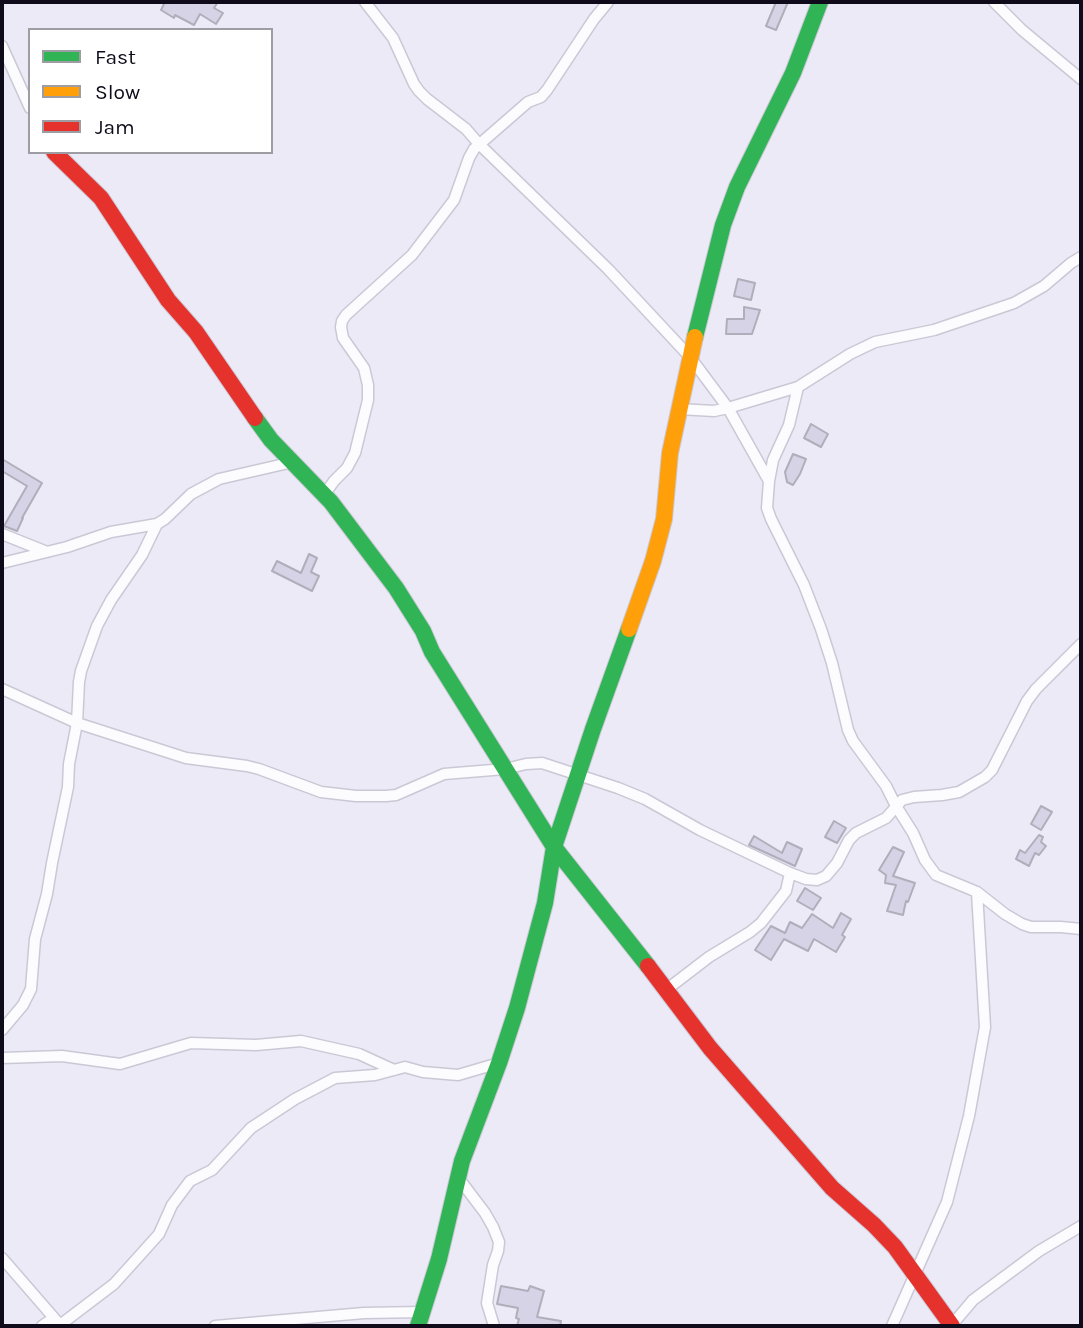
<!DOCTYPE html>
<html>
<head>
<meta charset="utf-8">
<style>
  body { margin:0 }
  #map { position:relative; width:1083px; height:1328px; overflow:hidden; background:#eceaf6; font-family:Karla,sans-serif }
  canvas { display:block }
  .frame { position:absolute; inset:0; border:4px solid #0f0b1b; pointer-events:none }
  .legend { position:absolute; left:28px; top:28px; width:245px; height:126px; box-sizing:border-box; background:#fff; border:2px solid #9f9da4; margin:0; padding:9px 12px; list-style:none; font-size:21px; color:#0f0b1b }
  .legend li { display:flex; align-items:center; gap:14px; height:35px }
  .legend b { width:35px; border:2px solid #9f9da4 }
</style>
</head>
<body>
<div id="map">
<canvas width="1083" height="1328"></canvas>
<div class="frame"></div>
<ul class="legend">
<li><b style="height:9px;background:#30b455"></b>Fast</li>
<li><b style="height:9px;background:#ff9f0a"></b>Slow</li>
<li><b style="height:9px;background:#e5322d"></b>Jam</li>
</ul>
</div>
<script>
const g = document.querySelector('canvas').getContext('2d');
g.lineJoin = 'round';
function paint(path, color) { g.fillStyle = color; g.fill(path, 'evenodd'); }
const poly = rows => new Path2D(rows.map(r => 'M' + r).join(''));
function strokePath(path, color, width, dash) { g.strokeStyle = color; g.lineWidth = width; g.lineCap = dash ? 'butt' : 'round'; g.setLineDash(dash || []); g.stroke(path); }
const building = poly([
  [165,2,218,2,214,8,223,13,216,24,200,14,194,25,175,15,174,18,161,10,165,2],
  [776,2,788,2,776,30,766,26,776,2],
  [738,279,755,283,751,300,734,296,738,279],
  [744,307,760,310,752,334,726,334,727,319,744,319,744,307],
  [811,424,828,434,821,447,804,438,811,424],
  [793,454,806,459,800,474,793,485,787,482,785,472,793,454],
  [2,459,42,483,22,518,23,518,17,531,4,526,27,486,2,471,2,459],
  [309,554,317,558,311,572,319,576,312,591,272,571,277,561,301,573,309,554],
  [1041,806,1052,812,1041,830,1031,824,1041,806],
  [834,821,846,828,837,843,825,837,834,821],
  [1039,835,1043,837,1041,842,1046,846,1039,855,1035,853,1029,866,1016,859,1020,850,1025,853,1039,835],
  [754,836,782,853,787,842,802,849,795,866,749,845,754,836],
  [893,847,904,852,893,876,915,883,908,902,906,901,903,915,887,911,896,885,885,883,886,875,879,870,893,847],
  [805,888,821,898,813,910,797,901,805,888],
  [841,913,851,919,842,935,845,937,836,952,814,939,808,951,784,939,771,960,755,950,771,926,785,933,790,922,802,928,812,914,833,928,841,913],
  [501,1286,528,1291,530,1286,544,1291,537,1317,561,1321,560,1326,517,1326,519,1319,516,1318,518,1308,497,1304,501,1286]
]);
paint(building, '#d7d3e6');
strokePath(building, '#b0aebb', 2);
const street = poly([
  [365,2,393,38,414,84,419,91,427,99,466,129,479,144,608,269,690,357,728,408,769,481],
  [994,2,1022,30,1081,79],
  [2,46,30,108],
  [798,387,789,425,773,460,769,481,767,508,771,519,804,585,821,629,832,663,848,730,853,741,886,786,896,806,913,833,925,860,936,875,977,892,1005,914,1022,924,1031,927,1061,927,1081,929],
  [679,409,714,411,728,408,798,387,850,354,875,342,934,330,1014,303,1044,286,1071,263,1081,257],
  [324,495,334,481,347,468,355,453,368,400,368,385,364,368,343,338,341,327,342,321,346,315,412,255,454,200,469,158,474,149,528,102,541,97,547,90,594,19,608,2],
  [2,534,47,552],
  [2,563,67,547,111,532,157,524,165,519,191,494,219,479,293,462],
  [2,689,77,723,186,758,247,766,259,769,321,792,356,796,386,796,396,795,444,774,505,769,526,764,542,763,618,788,645,799,700,830,790,873,806,879,817,880,826,876,837,863,849,840,856,833,886,818,902,800,914,797,942,795,959,792,985,777,992,770,1027,701,1036,689,1081,644],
  [666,990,709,957,750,932,761,923,786,891,790,873],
  [2,1030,23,1005,31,989,35,939,47,894,52,863,68,787,69,764,77,723,79,682,81,671,97,626,111,600,142,555,157,524],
  [2,1058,62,1056,120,1064,191,1043,256,1045,301,1041,359,1054,394,1070],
  [457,1176,485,1213,493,1227,499,1242,498,1251,493,1265,487,1303,494,1326],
  [2,1258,61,1326],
  [60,1325,114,1284,159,1234,172,1205,190,1181,212,1170,251,1128,295,1099,335,1078,375,1075,405,1067,423,1072,458,1075,499,1063],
  [42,1326,54,1318],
  [215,1326,364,1313,422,1312],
  [892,1326,947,1202,969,1116,985,1027,977,892],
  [951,1326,973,1300,1039,1251,1081,1226]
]);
const fast = poly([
  [695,337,723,225,737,187,793,73,820,2],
  [255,418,271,440,331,502,396,588,423,631,432,652,554,847,648,966],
  [418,1326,439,1259,462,1161,499,1063,517,1008,545,903,554,847,593,729,629,629]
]);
const slow = poly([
  [629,629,653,561,664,519,670,453,695,337]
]);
const jam = poly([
  [54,152,101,198,168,300,196,332,255,418],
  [648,966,710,1048,832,1188,874,1225,895,1247,952,1326]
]);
strokePath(street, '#cbc8d6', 13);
strokePath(fast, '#cbc8d6', 18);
strokePath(slow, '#cbc8d6', 18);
strokePath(jam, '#cbc8d6', 18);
strokePath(street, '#fcfcfe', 10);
strokePath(fast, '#30b455', 16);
strokePath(slow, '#ff9f0a', 16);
strokePath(jam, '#e5322d', 16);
</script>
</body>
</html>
